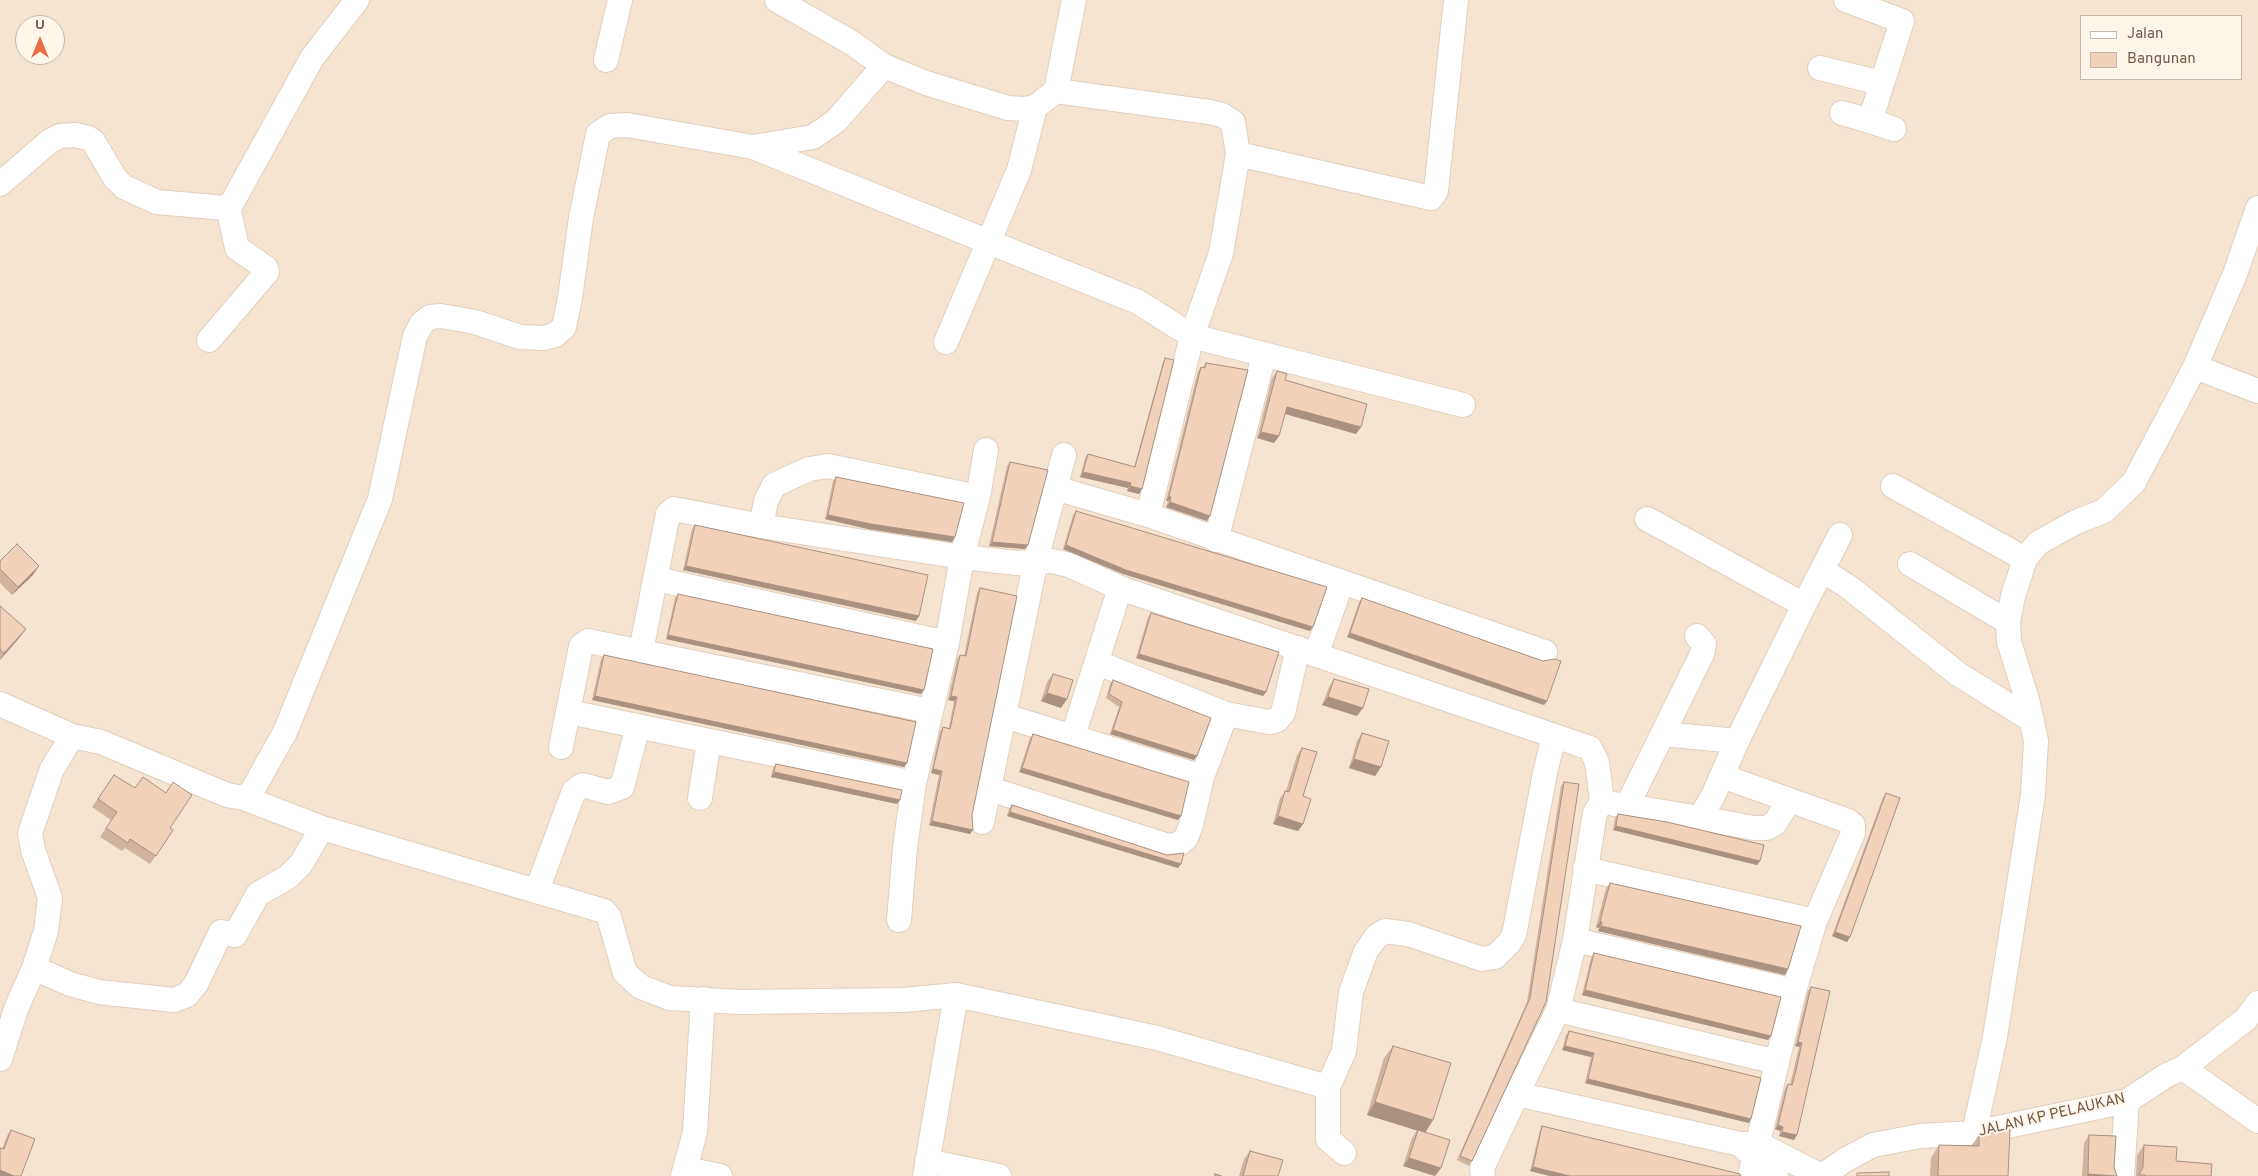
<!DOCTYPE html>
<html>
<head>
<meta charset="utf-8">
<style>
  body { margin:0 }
  #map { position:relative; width:2258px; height:1176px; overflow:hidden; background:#fcf3e2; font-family:Overpass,sans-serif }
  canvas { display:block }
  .legend { position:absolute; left:2080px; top:15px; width:162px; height:65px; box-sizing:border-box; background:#fff6e9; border:1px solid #c7b7a9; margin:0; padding:6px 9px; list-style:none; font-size:15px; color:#745949 }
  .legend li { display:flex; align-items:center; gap:10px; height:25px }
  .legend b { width:25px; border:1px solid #c7b7a9 }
  .north { position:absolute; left:15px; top:15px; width:50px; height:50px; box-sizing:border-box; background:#fff6e9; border:1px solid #c7b7a9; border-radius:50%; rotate:0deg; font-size:14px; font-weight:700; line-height:20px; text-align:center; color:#745949 }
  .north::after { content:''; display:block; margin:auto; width:18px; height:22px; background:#e76d47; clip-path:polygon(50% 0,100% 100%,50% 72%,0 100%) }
</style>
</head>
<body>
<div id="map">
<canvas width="2258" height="1176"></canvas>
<ul class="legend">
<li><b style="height:6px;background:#fff"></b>Jalan</li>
<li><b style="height:14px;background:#f2d1ba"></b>Bangunan</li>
</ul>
<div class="north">U</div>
</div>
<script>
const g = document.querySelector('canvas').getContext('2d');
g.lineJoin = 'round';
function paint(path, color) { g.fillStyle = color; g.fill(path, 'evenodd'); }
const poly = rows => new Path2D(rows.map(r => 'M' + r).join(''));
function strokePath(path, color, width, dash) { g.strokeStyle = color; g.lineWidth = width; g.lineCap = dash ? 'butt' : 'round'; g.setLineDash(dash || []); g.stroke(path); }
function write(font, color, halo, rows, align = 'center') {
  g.font = font + ' Overpass,sans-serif'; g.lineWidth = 4; g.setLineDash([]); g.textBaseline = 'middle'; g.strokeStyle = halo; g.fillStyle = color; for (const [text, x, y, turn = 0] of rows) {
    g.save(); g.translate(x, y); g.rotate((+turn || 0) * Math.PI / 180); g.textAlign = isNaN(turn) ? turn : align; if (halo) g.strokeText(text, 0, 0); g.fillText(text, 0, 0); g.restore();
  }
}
paint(poly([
  [0,0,2258,0,2258,1176,0,1176],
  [2082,16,2242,16,2242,79,2082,79],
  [25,25,55,25,55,55,25,55]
]), '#f4e4d1');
const minor = poly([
  [777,0,852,43,884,66,926,83,1008,108,1024,109,1035,107,1056,91,1074,0],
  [606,60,620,0],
  [1820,68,1881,83],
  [1056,91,1209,112,1222,115,1233,122,1238,154,1221,253,1192,336,1148,515],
  [1842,113,1870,121,1902,21,1846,0],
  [1870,121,1894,129],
  [753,147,813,137,836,121,884,66],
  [1238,154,1431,198,1436,191,1456,0],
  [0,184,50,141,60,136,75,135,88,138,93,141,115,178,124,187,157,202,225,208,229,211,237,248,266,268,267,272,209,340],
  [228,210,312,58,357,0],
  [946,342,1019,170,1035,107],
  [2195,367,2258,391],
  [1893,486,2025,559],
  [1055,488,1148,515,1545,652],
  [761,526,766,501,774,485,809,469,828,466,978,497],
  [1216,540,1264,355],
  [1910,564,2008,622],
  [1822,570,1850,588,1958,674,2032,720],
  [656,579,947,643],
  [1804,605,1840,535],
  [641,651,668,514,674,509,761,526,962,557,978,497,986,450],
  [1316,655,1342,582],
  [1098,663,1226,714,1269,722,1277,720,1283,713,1298,648],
  [0,704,72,736],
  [569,712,914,783],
  [1005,716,1202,777],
  [1663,734,1737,741],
  [1073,736,1120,588],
  [561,747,581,646,588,641,930,711],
  [1722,776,1848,821,1853,825,1853,833,1815,921,1794,991,1750,1176],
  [990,789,1168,846,1179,844,1186,838,1191,825,1202,777,1226,714],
  [244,798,252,791,285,732,380,499,415,336,422,323,430,317,441,316,475,322,520,337,543,338,555,335,564,327,570,298,581,218,598,134,610,126,627,125,753,147,1138,302,1192,336,1463,405],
  [700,798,709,741],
  [1614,804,1627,806,1702,654,1704,644,1697,636],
  [1627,806,1700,818,1713,796,1737,741,1804,605,1647,519],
  [1700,818,1754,828,1767,828,1775,823,1789,801],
  [982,822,1036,560,1064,455],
  [1585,869,1815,921],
  [537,890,574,791,583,785,608,792,622,787,638,726],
  [899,920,905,848,914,783,947,643,962,557,1017,563,1052,561,1069,565,1120,588,1590,748,1597,762,1602,801,1595,813,1592,831,1575,940,1558,1010,1517,1094,1740,1144,1759,1144,1821,1176],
  [1575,940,1794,991],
  [34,968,70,984,99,992,174,1000,187,995,196,984,221,932,235,935,258,894,288,877,301,864,322,828],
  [1558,1010,1777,1062],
  [0,1059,16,1009,34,968,46,931,50,898,33,850,30,833,52,769,72,736,101,742,227,795,244,798,322,828,604,911,609,917,625,973,641,987,670,998,739,1002,904,1000,956,995,1157,1038,1328,1087,1328,1139,1344,1153],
  [2183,1068,2258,1121],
  [1328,1087,1344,1051,1351,992,1366,951,1377,936,1385,931,1408,934,1482,959,1495,957,1509,943,1514,935,1545,773,1554,736],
  [1974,1133,1995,1037,2033,795,2036,741,2027,699,2009,642,2008,622,2013,596,2025,559,2038,543,2076,522,2104,511,2134,482,2195,367,2235,274,2258,208],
  [1743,1147,1776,1176],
  [927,1161,999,1176],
  [686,1169,720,1176],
  [683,1176,695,1132,703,999],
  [925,1176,956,995],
  [1483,1176,1482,1168,1517,1094],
  [1822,1176,1845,1160,1873,1145,1920,1136,1974,1133,2127,1101,2167,1075,2183,1068,2246,1019,2258,1003],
  [2122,1176,2127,1101]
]);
strokePath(minor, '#e1cfbe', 26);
strokePath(minor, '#fff', 24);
paint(poly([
  [1165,358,1142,489,1139,494,1127,491,1128,488,1080,477,1085,458,1088,454,1134,467,1163,362],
  [1206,363,1207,521,1166,507,1168,501,1166,501,1198,371,1201,367,1203,367],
  [1277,371,1285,380,1356,434,1285,414,1279,436,1274,443,1257,438,1272,378],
  [1010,462,1025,549,989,546,1007,466],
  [836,477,952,542,868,529,825,519,833,481],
  [1076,511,1310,631,1123,574,1063,549,1073,515],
  [695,525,916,621,683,570,692,529],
  [0,561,33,575,12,595,0,583],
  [980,588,972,815,970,834,929,825,939,775,931,773,940,731,943,727,949,728,954,701,948,700,957,659,960,655,964,656,977,593],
  [678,594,921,694,666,639,675,598],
  [1362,598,1547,701,1544,705,1347,637,1359,602],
  [0,606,20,637,0,660],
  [1151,613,1266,692,1263,696,1136,658,1148,617],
  [604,655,907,763,904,767,592,700,601,659],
  [1053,674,1061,708,1041,701,1047,682],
  [1334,679,1357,716,1322,705,1329,687],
  [1113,680,1194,760,1110,734,1119,707,1106,698,1110,684],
  [1362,733,1381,767,1375,776,1349,768,1357,741],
  [1033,734,1181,816,1178,820,1019,772,1030,738],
  [1302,748,1303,824,1298,831,1273,824,1280,798,1286,791,1297,755],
  [776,764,897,804,771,777,773,768],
  [114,775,170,828,173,830,150,864,125,848,122,851,100,837,111,820,92,807],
  [1564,782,1546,1002,1472,1161,1469,1166,1457,1160,1527,1002,1561,786],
  [1886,793,1850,937,1847,942,1832,936,1883,797],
  [1012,805,1181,864,1178,868,1007,816,1009,809],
  [1618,814,1760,861,1757,865,1613,830,1615,818],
  [1610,883,1785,975,1598,931,1599,928,1596,927,1606,888],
  [1594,953,1768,1040,1582,995,1591,958],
  [1811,987,1794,1140,1779,1136,1780,1131,1775,1129,1785,1088,1788,1084,1790,1085,1799,1047,1795,1046,1808,991],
  [1569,1031,1749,1123,1585,1083,1591,1057,1562,1050,1566,1035],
  [1393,1046,1433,1120,1425,1132,1441,1168,1435,1176,1403,1166,1412,1138,1417,1130,1367,1115,1384,1058],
  [1542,1126,1741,1176,1550,1176,1530,1171,1540,1130],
  [11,1130,21,1176,2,1149,7,1136],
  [1979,1135,2008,1176,1930,1176,1931,1158,1939,1145,1971,1146],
  [2089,1135,2114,1167,2117,1176,2082,1176,2084,1143],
  [2144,1145,2176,1161,2211,1176,2136,1176,2137,1155],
  [1250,1151,1278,1176,1239,1176,1244,1159]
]), '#d0b4a0');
paint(poly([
  [1287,407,1361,427,1356,434,1282,413],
  [1261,432,1279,436,1274,443,1257,438],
  [1083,472,1131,483,1128,488,1080,477],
  [1130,486,1142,489,1139,494,1127,491],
  [1169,496,1171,497,1168,501,1166,501],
  [1170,502,1210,516,1207,521,1166,507],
  [828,515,955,537,952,542,868,529,825,519],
  [992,542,1028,545,1025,549,989,546],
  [1066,545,1313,627,1310,631,1123,574,1063,549],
  [39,566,33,575,12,595,18,587],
  [686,566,919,616,916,621,683,570],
  [26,629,20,637,0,660,4,653],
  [1350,633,1547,701,1544,705,1347,637],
  [668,635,924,690,921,694,666,639],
  [1139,654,1266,692,1263,696,1136,658],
  [1047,693,1067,699,1061,708,1041,701],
  [595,696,907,763,904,767,592,700],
  [951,696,957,697,954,701,948,700],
  [1328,697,1363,708,1357,716,1322,705],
  [1113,730,1197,756,1194,760,1110,734],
  [1354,759,1381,767,1375,776,1349,768],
  [1022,768,1181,816,1178,820,1019,772],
  [933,769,942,771,939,775,931,773],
  [774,772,900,800,897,804,771,777],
  [1010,812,1181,864,1178,868,1007,816],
  [1278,816,1303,824,1298,831,1273,824],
  [932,821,973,830,970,834,929,825],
  [1616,826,1760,861,1757,865,1613,830],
  [1600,922,1602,922,1599,928,1596,927],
  [1601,926,1788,969,1785,975,1598,931],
  [1835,932,1850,937,1847,942,1832,936],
  [1585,990,1771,1036,1768,1040,1582,995],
  [1798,1042,1802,1043,1799,1047,1795,1046],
  [1565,1046,1594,1053,1591,1057,1562,1050],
  [1588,1079,1751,1119,1749,1123,1585,1083],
  [1375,1102,1433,1120,1425,1133,1367,1115],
  [1778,1125,1783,1127,1780,1131,1775,1129],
  [1782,1132,1797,1135,1794,1140,1779,1136],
  [1409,1158,1441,1168,1435,1176,1403,1166],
  [1533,1167,1570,1176,1550,1176,1530,1171],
  [0,1170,14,1176,0,1176],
  [2088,1174,2117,1176,2087,1176]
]), '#a99282');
const building = poly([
  [1165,358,1174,360,1142,489,1130,486,1131,483,1083,472,1088,454,1135,467,1165,358],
  [1206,363,1248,370,1210,516,1170,502,1171,497,1169,496,1201,367,1205,368,1206,363],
  [1277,371,1287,374,1285,380,1367,404,1361,427,1287,407,1279,436,1261,432,1277,371],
  [1010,462,1048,470,1028,545,992,542,1010,462],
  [836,477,964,503,955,537,871,524,828,515,836,477],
  [1076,511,1327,587,1313,627,1126,570,1066,545,1076,511],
  [695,525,928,575,919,616,686,566,695,525],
  [17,544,39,566,18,587,0,569,0,561,17,544],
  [980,588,1017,596,972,815,973,830,932,821,942,771,933,769,943,727,950,729,957,697,951,696,960,655,966,656,980,588],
  [678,594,933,649,924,690,668,635,678,594],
  [1362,598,1543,661,1555,659,1561,661,1547,701,1350,633,1362,598],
  [0,606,26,629,4,653,0,650,0,606],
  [1151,613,1279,652,1266,692,1139,654,1151,613],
  [604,655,916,722,907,763,595,696,604,655],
  [1053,674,1073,680,1067,699,1047,693,1053,674],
  [1334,679,1369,689,1363,708,1328,697,1334,679],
  [1113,680,1211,718,1197,756,1113,730,1122,702,1109,694,1113,680],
  [1362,733,1389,741,1381,767,1354,759,1362,733],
  [1033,734,1189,782,1181,816,1022,768,1033,734],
  [1302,748,1317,752,1303,796,1311,799,1303,824,1278,816,1285,791,1289,792,1302,748],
  [776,764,902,790,900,800,774,772,776,764],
  [114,775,135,788,143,777,166,793,173,782,192,795,170,828,173,830,156,856,130,839,128,843,106,828,117,812,98,799,114,775],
  [1564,782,1579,784,1546,1002,1472,1161,1460,1156,1530,998,1564,782],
  [1886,793,1900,798,1850,937,1835,932,1886,793],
  [1012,805,1167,855,1184,853,1181,864,1010,812,1012,805],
  [1618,814,1667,822,1764,845,1760,861,1616,826,1618,814],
  [1610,883,1801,926,1788,969,1601,926,1602,922,1600,922,1610,883],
  [1594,953,1781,997,1771,1036,1585,990,1594,953],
  [1811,987,1830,991,1797,1135,1782,1132,1783,1127,1778,1125,1788,1084,1792,1085,1796,1070,1802,1043,1798,1042,1811,987],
  [1569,1031,1761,1078,1751,1119,1588,1079,1594,1053,1565,1046,1569,1031],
  [1393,1046,1451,1063,1433,1120,1375,1102,1393,1046],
  [1542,1126,1740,1174,1741,1176,1570,1176,1533,1167,1542,1126],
  [11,1130,35,1139,21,1176,14,1176,0,1170,0,1148,4,1149,11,1130],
  [1418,1130,1450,1140,1441,1168,1409,1158,1418,1130],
  [2010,1130,2008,1176,1938,1176,1939,1145,1979,1146,1979,1135,2010,1130],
  [2089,1135,2116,1136,2114,1167,2117,1176,2088,1174,2089,1135],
  [2144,1145,2177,1147,2176,1161,2212,1164,2211,1176,2145,1176,2145,1175,2139,1175,2143,1167,2144,1145],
  [1250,1151,1283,1160,1278,1176,1243,1176,1250,1151],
  [1889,1172,1889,1176,1857,1176,1857,1173,1889,1172],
  [1215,1174,1222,1176,1215,1176,1215,1174]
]);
paint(building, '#f2d1ba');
strokePath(building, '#a99282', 1);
write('15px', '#745949', '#fff6e9', [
  ["JALAN KP PELAUKAN",2052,1116,-13]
]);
</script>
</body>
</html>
